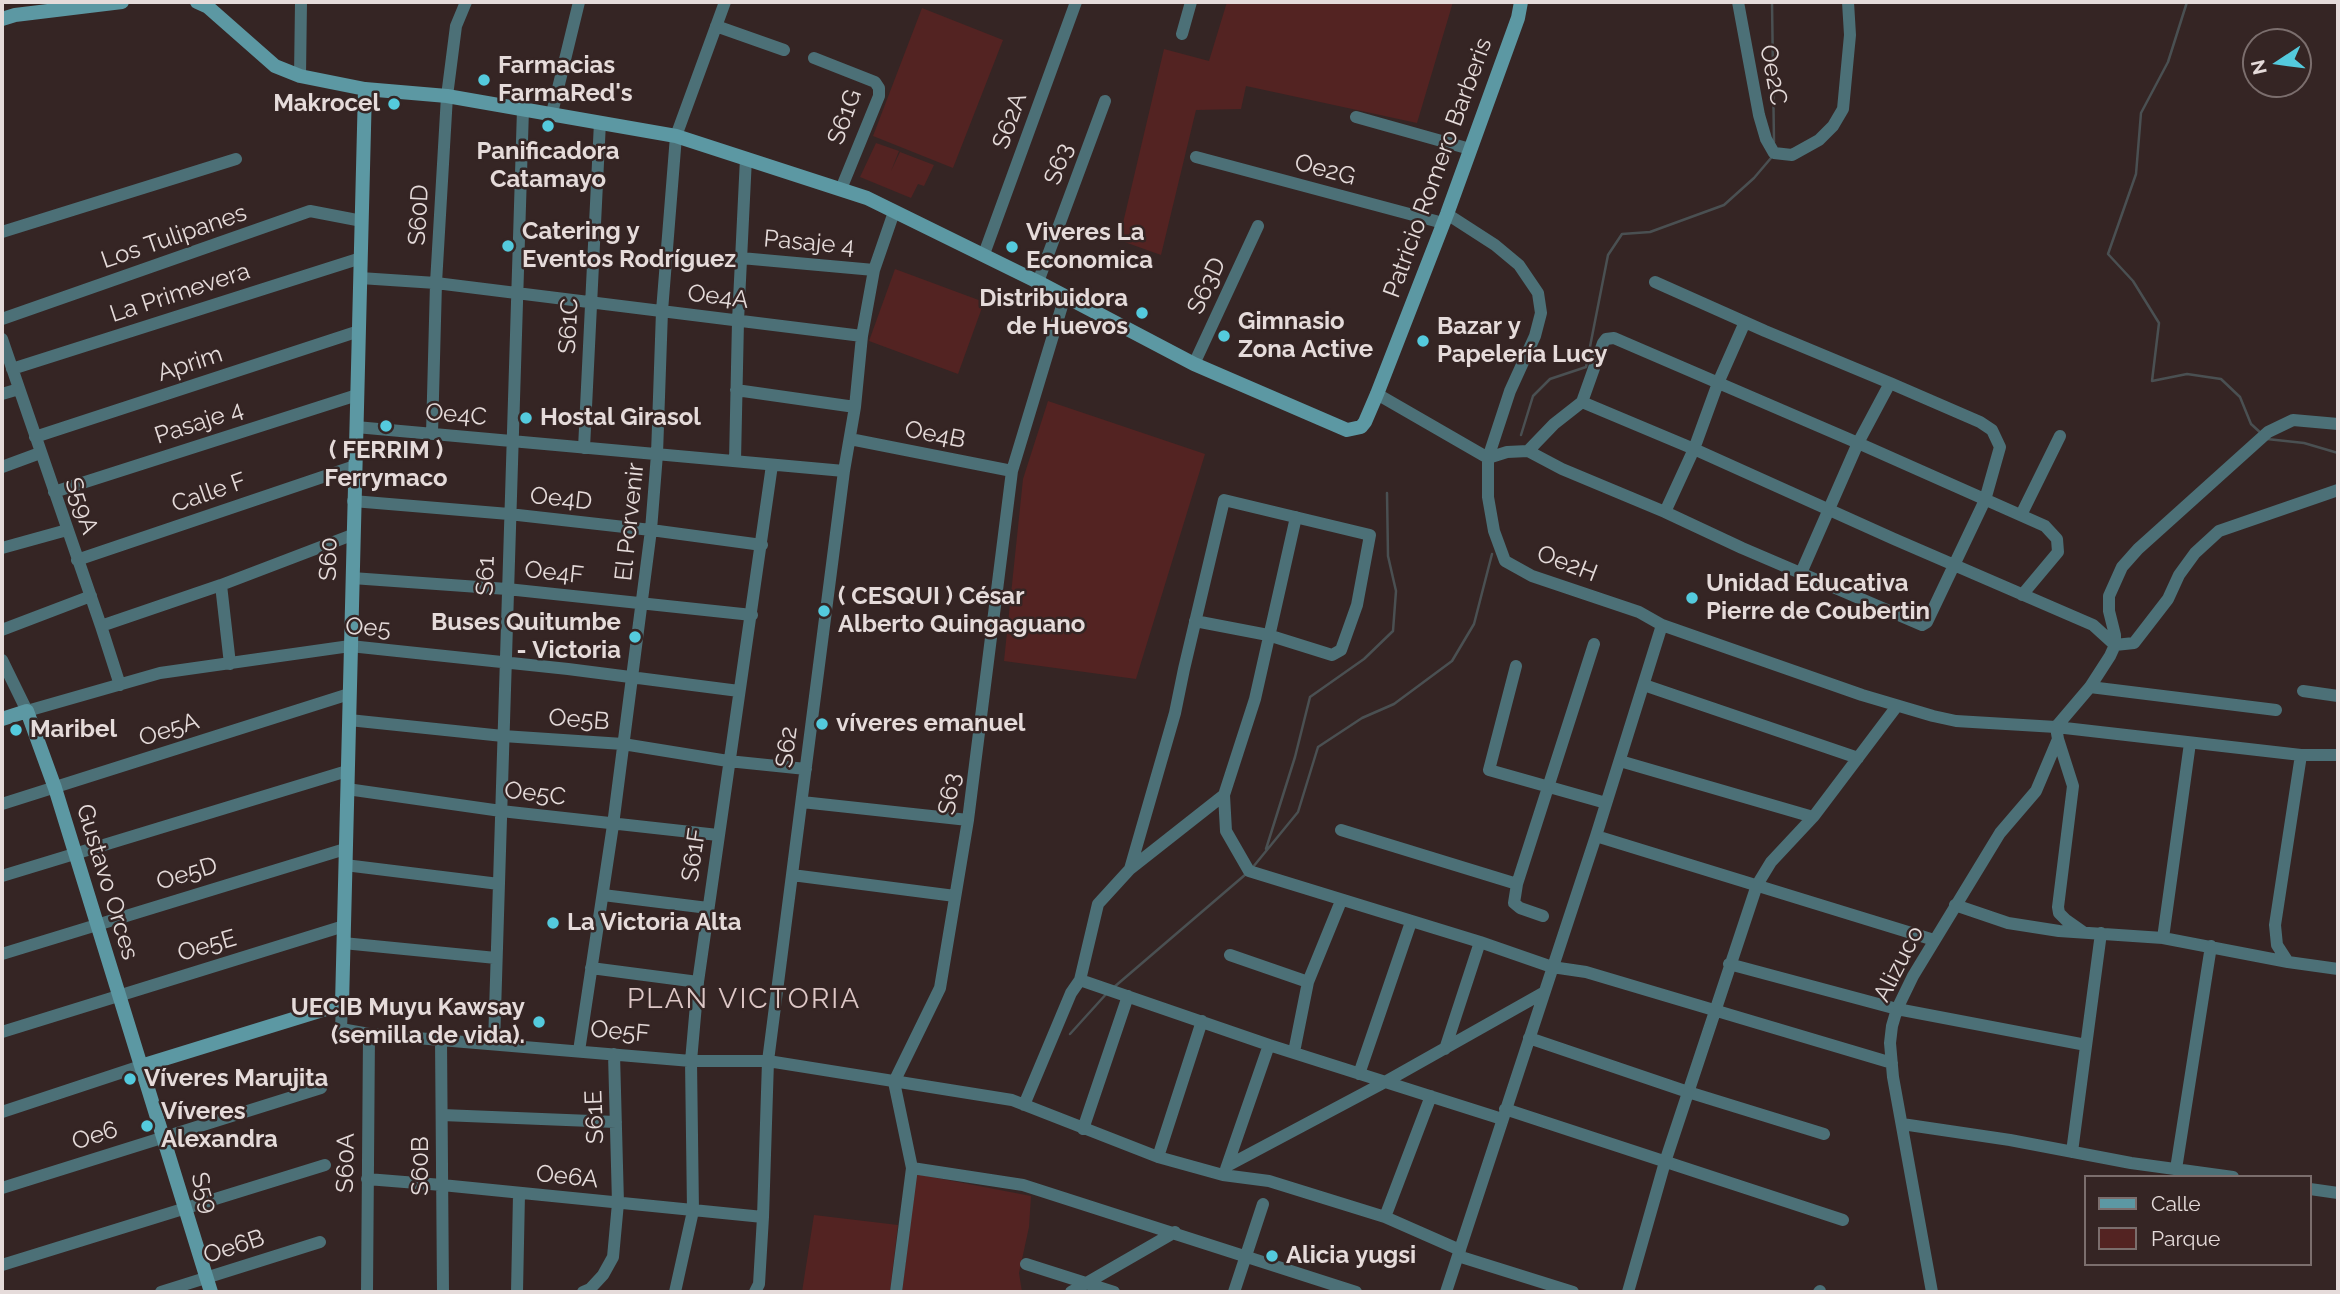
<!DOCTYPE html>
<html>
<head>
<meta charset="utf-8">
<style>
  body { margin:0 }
  #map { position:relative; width:2340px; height:1294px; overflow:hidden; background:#352524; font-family:Raleway,sans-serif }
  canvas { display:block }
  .frame { position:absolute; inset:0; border:4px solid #e5dbda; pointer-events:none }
  .legend { position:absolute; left:2084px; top:1175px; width:228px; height:91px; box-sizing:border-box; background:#352524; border:2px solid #7b6e6d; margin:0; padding:9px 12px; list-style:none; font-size:21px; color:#e5dbda }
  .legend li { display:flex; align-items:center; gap:14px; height:35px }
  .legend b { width:35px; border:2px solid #7b6e6d }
  .north { position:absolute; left:2242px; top:28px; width:70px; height:70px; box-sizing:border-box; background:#352524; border:2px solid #7b6e6d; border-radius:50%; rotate:257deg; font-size:19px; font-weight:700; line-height:28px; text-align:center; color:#e5dbda }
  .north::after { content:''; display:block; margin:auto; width:24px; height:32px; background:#54cadd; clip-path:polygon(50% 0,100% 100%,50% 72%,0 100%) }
</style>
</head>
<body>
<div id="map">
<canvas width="2340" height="1294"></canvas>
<div class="frame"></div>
<ul class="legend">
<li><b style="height:9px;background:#5c98a3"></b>Calle</li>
<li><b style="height:19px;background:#532322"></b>Parque</li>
</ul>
<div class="north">N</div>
</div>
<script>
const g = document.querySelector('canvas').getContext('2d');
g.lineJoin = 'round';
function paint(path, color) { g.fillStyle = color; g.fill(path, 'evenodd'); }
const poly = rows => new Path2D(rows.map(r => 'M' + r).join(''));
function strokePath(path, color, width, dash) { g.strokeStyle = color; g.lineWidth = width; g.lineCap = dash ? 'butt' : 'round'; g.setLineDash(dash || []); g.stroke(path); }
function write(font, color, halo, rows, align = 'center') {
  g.font = font + ' Raleway,sans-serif'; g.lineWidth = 5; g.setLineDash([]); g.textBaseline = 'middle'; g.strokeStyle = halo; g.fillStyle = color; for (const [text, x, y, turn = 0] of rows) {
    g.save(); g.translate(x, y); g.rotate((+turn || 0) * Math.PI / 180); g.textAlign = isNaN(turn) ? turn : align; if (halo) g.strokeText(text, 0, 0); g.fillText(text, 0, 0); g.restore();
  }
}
paint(poly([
  [1227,2,1453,2,1417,123,1246,86,1241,109,1196,110,1161,255,1119,240,1164,49,1209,61],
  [922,8,1003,40,953,168,873,136],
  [876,143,899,151,891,171,900,152,934,165,924,186,918,184,911,198,860,177],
  [895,269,984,302,958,374,869,341],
  [1048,401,1205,454,1136,679,1004,661,1023,479],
  [916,1174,1031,1196,1029,1227,1019,1273,1022,1292,902,1292],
  [814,1215,898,1225,890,1292,802,1292]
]), '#532322');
strokePath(poly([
  [1772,2,1774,142],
  [2187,2,2168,62,2141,113,2136,174,2108,254,2133,281,2159,323,2152,381,2187,374,2221,379,2240,397,2251,424,2262,434],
  [1521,435,1533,396,1550,379,1586,367,1608,255,1622,234,1650,232,1724,205,1754,178,1771,158],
  [2267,439,2304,443,2338,453],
  [1266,849,1295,757,1310,697,1364,659,1393,631,1396,591,1388,556,1387,493],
  [1253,867,1298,812,1318,747,1362,718,1394,704,1452,661,1474,624,1492,554],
  [1113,988,1246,874],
  [1070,1034,1108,992]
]), '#4a5052', 2.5);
strokePath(poly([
  [1738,2,1759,115,1766,139,1774,153,1792,155,1819,140,1833,126,1843,109,1850,35,1848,2],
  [716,26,784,50],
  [1182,34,1191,2],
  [814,58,875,82,879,88,879,96,841,189],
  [300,76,301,2],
  [552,113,579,2],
  [1356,117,1470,149],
  [1196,157,1443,223],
  [1447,214,1495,245,1519,265,1538,293,1541,313,1535,336,1510,391,1488,458,1488,497,1494,531,1505,561,1532,576,1639,612,1662,625,1862,695,1933,716,1956,721,2056,727,2301,755,2338,755],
  [2,232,236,159],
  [984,254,1076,2],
  [741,258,874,270],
  [360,278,436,283,862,336],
  [1038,282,1105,101],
  [1655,282,1765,331,1890,383],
  [2,319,310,211,362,221],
  [2,339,101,626,120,685],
  [1194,364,1258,226],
  [12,369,361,258],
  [736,390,855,407],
  [2,394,19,389],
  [1377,394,1488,458,1507,452,1528,451,1554,424,1582,402,1694,449,1894,539,2093,625,2115,645,2134,643,2168,599,2179,575,2195,553,2219,531,2338,490],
  [1582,402,1603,343,1606,339,1614,338,1858,443,2045,526,2057,539,2058,552,2022,595],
  [356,427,844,471],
  [432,434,436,283,447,96,456,26,466,2],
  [35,437,359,331],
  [850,439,1012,471],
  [584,448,600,122],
  [1528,451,1562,469,1665,512,1742,548,1922,625,1927,622,1985,500,2000,447,1992,430,1980,422,1890,383,1858,443,1801,573],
  [735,461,738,321,746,158],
  [2,467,40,453],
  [54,492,357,395],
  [353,501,509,514,651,530,762,545],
  [1665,512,1694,449,1718,383,1745,322],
  [2021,515,2060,436],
  [2,548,67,530],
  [77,560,355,466],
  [352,578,507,589,752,615],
  [221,585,230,664],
  [101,626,221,585,352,535],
  [2,630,91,596],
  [2,660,27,711,160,673,350,646,568,669,739,691],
  [1516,666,1489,770,1606,803],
  [1644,685,1858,758],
  [2090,687,2276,710],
  [2303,691,2338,696],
  [349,720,503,736,623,744,728,761,806,769],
  [2058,739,2073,786,2058,907,2059,913,2066,920,2083,932],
  [1620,761,1813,817],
  [347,789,501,811,718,835],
  [1224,795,1226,831,1249,871,1480,942,1552,967,1586,972,1892,1063],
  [802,802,968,820],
  [2,804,349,694],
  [1341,830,1517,884],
  [1596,836,1934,940],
  [345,865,499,884],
  [1130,869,1175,713,1184,669,1224,500,1370,535,1357,605,1341,650,1332,655,1268,635,1195,621],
  [792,875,955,896],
  [2,876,347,771],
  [603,895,708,908],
  [1955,905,2008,923,2059,931,2163,938,2288,962,2338,969],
  [1543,916,1520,908,1514,903,1517,884,1594,644],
  [2163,938,2190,743],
  [343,943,496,958],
  [2,954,345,849],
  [1230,955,1308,982],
  [2288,962,2277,945,2275,925,2301,755],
  [1729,964,1897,1009,2086,1045],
  [591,968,698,982],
  [1080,980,1269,1045,1502,1119],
  [342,1004,341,1029,369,1034,691,1061,768,1061,1012,1100,1158,1157,1223,1175,1269,1181,1385,1217,1460,1250],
  [2,1032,344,926],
  [1529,1038,1688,1092,1824,1134],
  [441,1040,443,1292],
  [494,1044,523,109],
  [1445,1049,1480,942],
  [579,1051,613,825,651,530,657,454,662,311,676,136,725,2],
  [1294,1052,1308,982,1341,901],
  [1359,1074,1411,922],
  [1024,1105,1071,993,1080,980,1098,904,1130,869,1224,795,1255,699,1296,517],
  [1505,1109,1843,1220],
  [2,1112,141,1066],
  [442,1115,616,1122],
  [1902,1124,2010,1140,2131,1163,2233,1177],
  [1083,1129,1128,996],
  [2072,1152,2101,933],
  [1158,1157,1202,1021],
  [1227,1166,1385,1082,1543,993],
  [912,1168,1023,1185,1356,1292],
  [1226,1169,1269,1045],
  [2176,1169,2211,946],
  [367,1179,442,1185,763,1217],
  [2,1188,321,1088],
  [2310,1189,2338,1193],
  [1385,1217,1431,1096],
  [1458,1256,1573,1292],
  [1026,1264,1114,1292],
  [2,1265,325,1165],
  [161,1292,320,1242],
  [367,1292,369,1034],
  [517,1292,519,1194],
  [583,1292,590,1289,603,1275,613,1257,618,1203,614,1054],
  [675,1292,693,1211,691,1061,698,982,772,465],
  [755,1292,759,1284,763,1217,768,1061,844,471,855,407,862,336,874,270,894,212],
  [896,1292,912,1168,894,1082,940,988,968,820,1012,471,1065,296],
  [1071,1292,1175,1232],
  [1234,1292,1263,1204],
  [1446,1292,1596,836,1662,625],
  [1628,1292,1665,1162,1757,885,1771,862,1814,816,1897,706],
  [1819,1292,1820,1291],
  [1932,1292,1893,1077,1890,1043,1892,1026,1897,1009,1913,976,2000,833,2036,791,2058,739,2056,727,2090,687,2110,656,2115,645,2115,635,2109,611,2109,596,2122,567,2138,549,2268,432,2293,420,2338,424]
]), '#4c7077', 12);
strokePath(poly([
  [197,2,208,7,275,66,300,76,365,89,447,96,676,136,867,198,1038,282,1194,364,1347,430,1361,427,1365,422,1377,394,1447,214,1518,18,1521,2],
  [2,19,15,15,122,2],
  [2,719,27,711,55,788,211,1292],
  [141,1066,342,1004,365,89]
]), '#5c98a3', 14);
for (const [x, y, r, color] of [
  [484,80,7,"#54cadd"],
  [394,104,7,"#54cadd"],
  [548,126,7,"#54cadd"],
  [508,246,7,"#54cadd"],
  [1012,247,7,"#54cadd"],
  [1142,313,7,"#54cadd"],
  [1224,336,7,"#54cadd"],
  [1423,341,7,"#54cadd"],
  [526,418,7,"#54cadd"],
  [386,426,7,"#54cadd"],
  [1692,598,7,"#54cadd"],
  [824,611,7,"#54cadd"],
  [635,637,7,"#54cadd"],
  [822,724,7,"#54cadd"],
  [16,730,7,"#54cadd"],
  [553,923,7,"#54cadd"],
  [539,1022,7,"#54cadd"],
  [130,1079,7,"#54cadd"],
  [147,1126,7,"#54cadd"],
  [1272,1256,7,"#54cadd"]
]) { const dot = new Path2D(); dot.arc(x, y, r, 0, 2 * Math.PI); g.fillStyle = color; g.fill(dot); strokePath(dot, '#352524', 2.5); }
write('bold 24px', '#e5dbda', '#352524', [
  ["Farmacias",498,66],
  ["FarmaRed's",498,94],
  ["Makrocel",380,104,"right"],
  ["Panificadora",548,152,"center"],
  ["Catamayo",548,180,"center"],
  ["Catering y",522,232],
  ["Eventos Rodríguez",522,260],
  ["Viveres La",1026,233],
  ["Economica",1026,261],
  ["Distribuidora",1128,299,"right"],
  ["de Huevos",1128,327,"right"],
  ["Gimnasio",1238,322],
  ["Zona Active",1238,350],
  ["Bazar y",1437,327],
  ["Papelería Lucy",1437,355],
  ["Hostal Girasol",540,418],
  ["( FERRIM )",386,451,"center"],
  ["Ferrymaco",386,479,"center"],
  ["Unidad Educativa",1706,584],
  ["Pierre de Coubertin",1706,612],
  ["( CESQUI ) César",838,597],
  ["Alberto Quingaguano",838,625],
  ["Buses Quitumbe",621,623,"right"],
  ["- Victoria",621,651,"right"],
  ["víveres emanuel",836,724],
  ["Maribel",30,730],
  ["La Victoria Alta",567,923],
  ["UECIB Muyu Kawsay",525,1008,"right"],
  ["(semilla de vida).",525,1036,"right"],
  ["Víveres Marujita",144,1079],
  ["Víveres",161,1112],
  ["Alexandra",161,1140],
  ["Alicia yugsi",1286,1256]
], 'left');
write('24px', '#e5dbda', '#352524', [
  ["Oe2C",1773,75,79],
  ["S61G",845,117,-70],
  ["S62A",1010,121,-70],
  ["S63",1059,164,-70],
  ["Patricio Romero Barberis",1438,168,-70],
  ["Oe2G",1325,170,15],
  ["S60D",419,215,-87],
  ["Los Tulipanes",174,237,-19],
  ["Pasaje 4",809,243,5],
  ["S63D",1207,286,-65],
  ["La Primevera",180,293,-18],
  ["Oe4A",718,297,7],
  ["S61C",569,326,-87],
  ["Aprim",190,364,-18],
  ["Oe4C",456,415,5],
  ["Pasaje 4",199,423,-18],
  ["Oe4B",935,435,11],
  ["Calle F",209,493,-19],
  ["Oe4D",561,499,6],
  ["S59A",81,506,71],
  ["El Porvenir",630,522,-84],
  ["S60",329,559,-89],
  ["Oe2H",1567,564,21],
  ["Oe4F",554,573,6],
  ["S61",486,576,-88],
  ["Oe5",368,628,3],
  ["Oe5B",579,720,4],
  ["Oe5A",169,730,-18],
  ["S62",787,747,-83],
  ["Oe5C",535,794,7],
  ["S63",950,794,-82],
  ["S61F",694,855,-82],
  ["Oe5D",187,874,-17],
  ["Gustavo Orces",107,882,73],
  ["Oe5E",207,946,-16],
  ["Alizuco",1899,964,-63],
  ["Oe5F",620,1032,5],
  ["S61E",595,1117,-92],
  ["Oe6",95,1136,-18],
  ["S60A",346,1163,-89],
  ["S60B",421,1166,-90],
  ["Oe6A",567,1177,6],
  ["S59",204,1193,73],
  ["Oe6B",234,1247,-18]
]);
g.letterSpacing = '2px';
write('28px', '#ddc7c6', '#352524', [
  ["PLAN VICTORIA",744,1000]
]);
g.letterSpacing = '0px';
</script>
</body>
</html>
